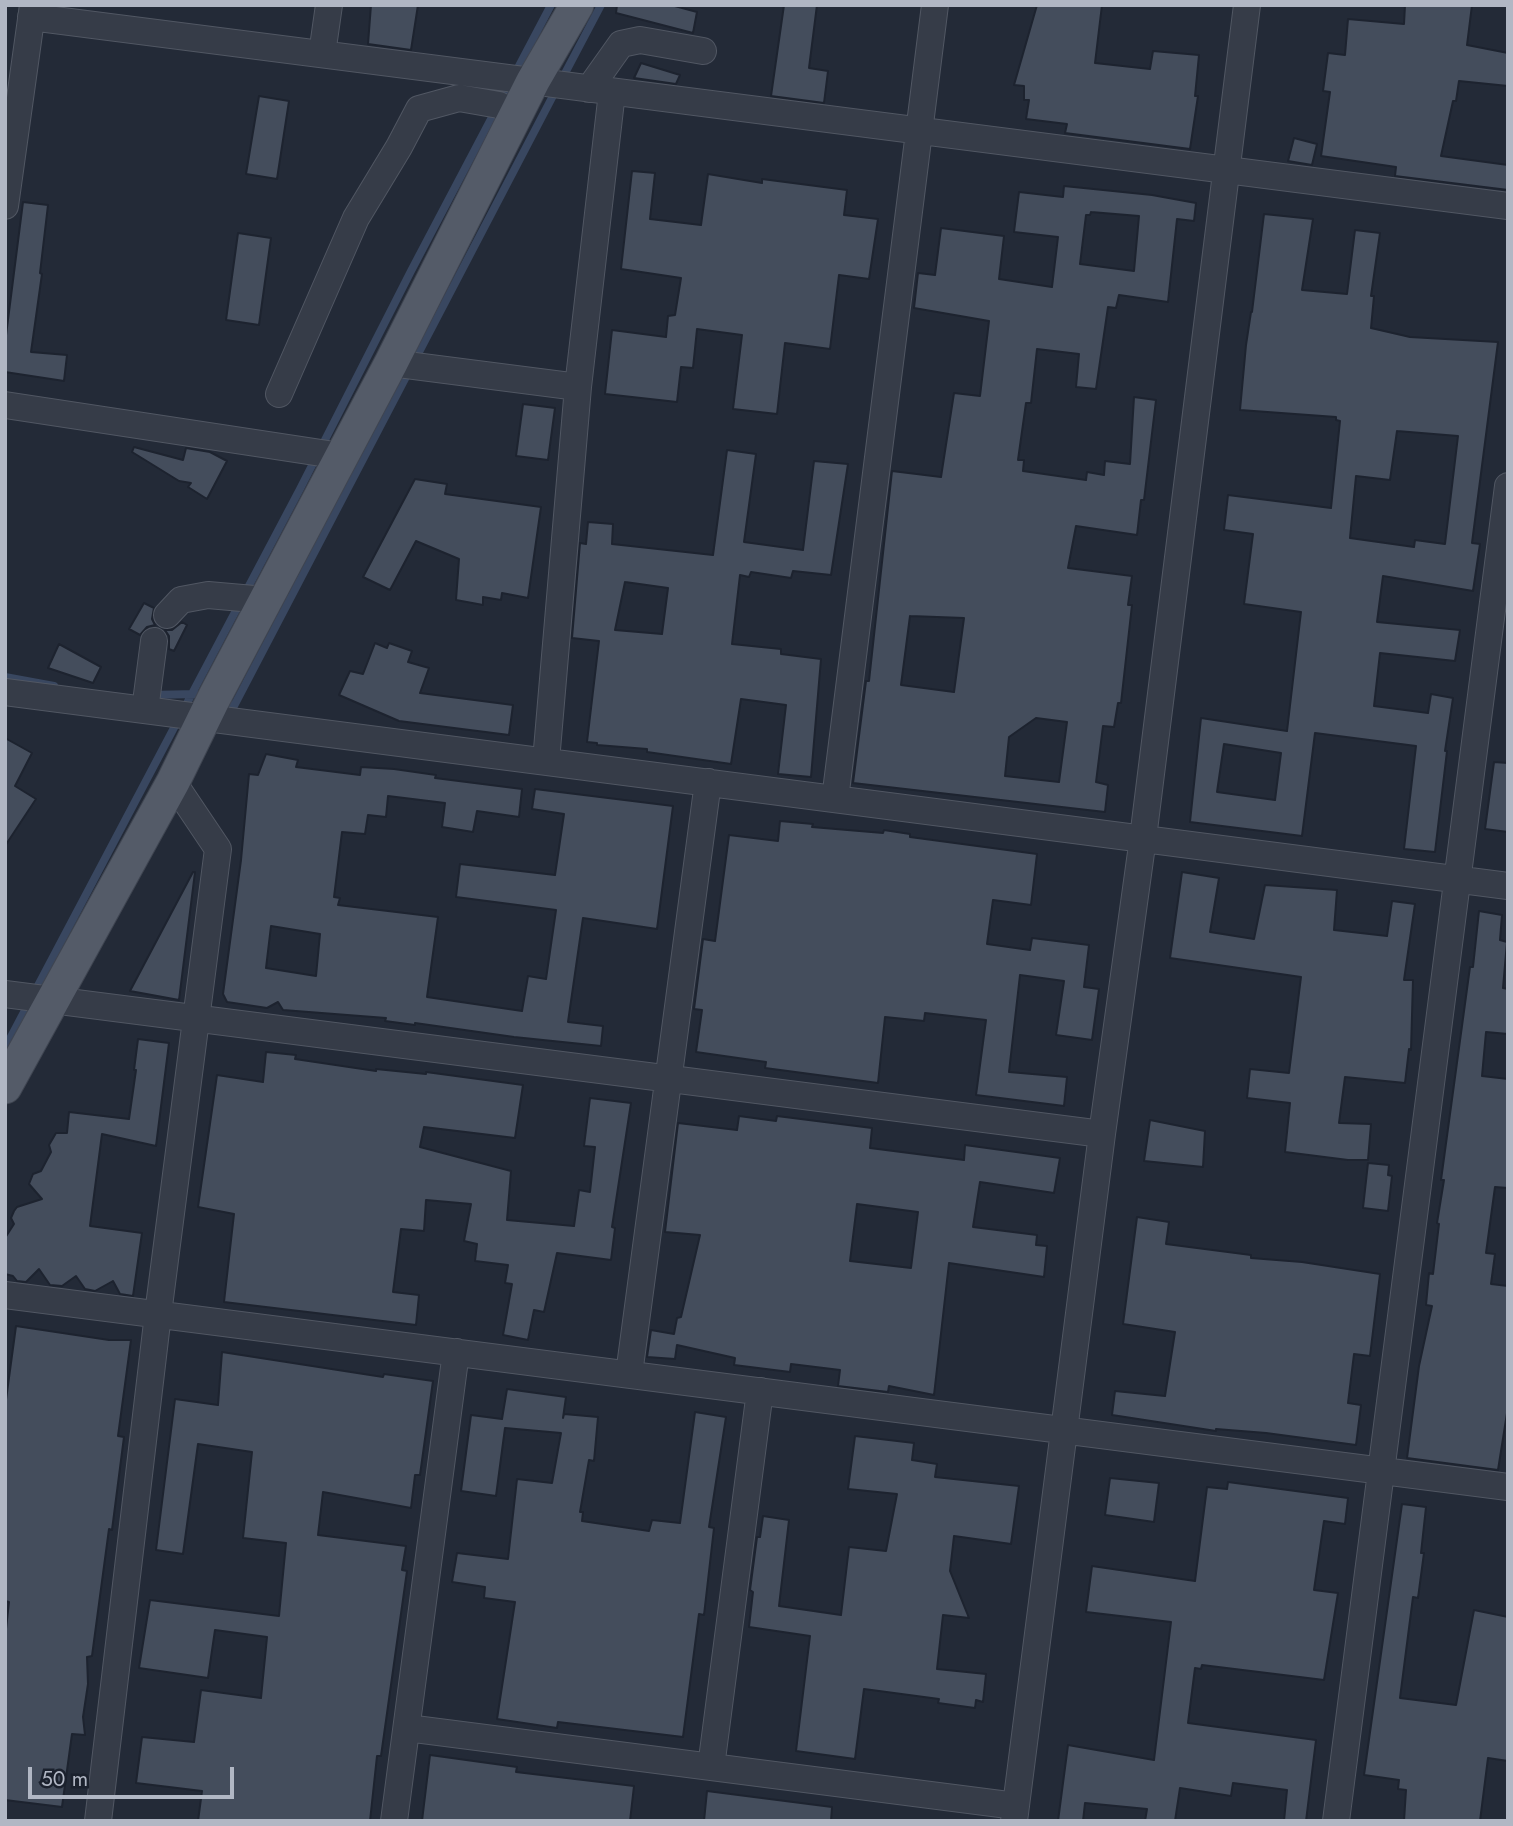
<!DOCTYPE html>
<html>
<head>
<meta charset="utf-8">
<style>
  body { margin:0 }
  #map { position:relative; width:1513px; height:1826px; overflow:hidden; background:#232a37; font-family:Jost,sans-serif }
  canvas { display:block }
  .frame { position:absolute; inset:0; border:7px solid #b1b7c4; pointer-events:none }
  .scale { position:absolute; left:28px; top:1767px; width:206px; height:32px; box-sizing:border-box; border:4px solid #b1b7c4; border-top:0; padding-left:9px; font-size:21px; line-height:24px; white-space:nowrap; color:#b1b7c4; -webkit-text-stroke:5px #1b212d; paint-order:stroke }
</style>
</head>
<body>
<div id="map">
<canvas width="1513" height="1826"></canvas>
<div class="frame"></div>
<div class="scale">50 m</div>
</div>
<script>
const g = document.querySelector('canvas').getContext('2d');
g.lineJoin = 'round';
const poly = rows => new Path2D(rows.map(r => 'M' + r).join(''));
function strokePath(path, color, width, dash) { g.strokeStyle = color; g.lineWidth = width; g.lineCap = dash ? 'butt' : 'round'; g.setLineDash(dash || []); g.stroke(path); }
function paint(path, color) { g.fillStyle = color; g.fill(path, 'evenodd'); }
strokePath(poly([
  [562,79,601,5],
  [5,677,54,686],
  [150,695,196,694],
  [222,699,234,706,556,90],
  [5,1048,300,489,411,271,551,5]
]), '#394760', 8);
const building = poly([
  [371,5,418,5,411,50,368,44,371,5],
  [617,5,671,5,697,12,693,33,616,13,617,5],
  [784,5,817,5,809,68,828,71,824,103,771,96,784,5],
  [1037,5,1102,5,1095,63,1150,69,1153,51,1199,55,1195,96,1198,96,1190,149,1065,133,1067,124,1026,119,1029,100,1024,100,1024,86,1014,85,1037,5],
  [1405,5,1472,5,1467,45,1508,53,1508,86,1459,81,1456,101,1453,101,1441,156,1508,165,1508,190,1395,176,1396,167,1321,156,1330,92,1323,91,1328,53,1345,55,1348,19,1404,24,1405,5],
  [641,63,680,75,676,84,634,78,641,63],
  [259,96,289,101,277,179,246,174,259,96],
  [1294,138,1317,144,1312,165,1288,161,1294,138],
  [632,171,655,173,650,219,701,225,708,174,762,183,762,179,847,190,844,215,878,219,869,279,839,275,830,349,785,343,777,414,733,409,742,335,697,329,693,368,681,367,677,402,605,394,612,330,666,337,668,316,675,315,681,278,621,269,632,171],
  [1064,186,1152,195,1196,203,1194,221,1177,219,1168,302,1119,295,1116,308,1108,307,1096,389,1076,387,1079,354,1037,349,1031,403,1026,403,1018,460,1024,460,1023,471,1086,480,1087,472,1104,475,1105,461,1130,464,1134,397,1156,400,1144,500,1141,500,1137,535,1076,526,1068,568,1132,576,1128,605,1132,605,1121,703,1118,703,1114,727,1103,726,1096,782,1108,785,1105,812,853,783,866,681,869,681,892,471,941,477,954,393,980,396,989,321,914,308,918,273,935,275,941,228,1004,236,999,279,1052,287,1058,237,1014,232,1019,192,1063,197,1064,186],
  [1091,212,1139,216,1134,271,1080,264,1086,215,1090,215,1091,212],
  [910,616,964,618,954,692,901,685,910,616],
  [1036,718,1067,722,1059,782,1005,776,1009,737,1036,718],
  [23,202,48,205,40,273,42,274,31,352,67,355,64,381,5,372,5,343,23,202],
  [1264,214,1313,219,1302,290,1347,294,1355,230,1380,233,1371,296,1374,296,1371,328,1410,337,1498,342,1472,543,1480,544,1473,591,1383,576,1377,622,1460,630,1455,661,1380,653,1374,706,1428,713,1431,694,1453,698,1445,751,1447,751,1435,852,1404,849,1416,746,1315,733,1302,836,1190,822,1201,718,1287,731,1301,612,1244,604,1253,534,1224,530,1228,495,1331,508,1340,421,1336,420,1336,417,1240,410,1246,345,1251,312,1252,312,1264,214],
  [1397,431,1458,436,1445,544,1415,540,1414,547,1350,538,1356,476,1390,480,1397,431],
  [1224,744,1281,753,1275,800,1217,792,1224,744],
  [238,233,271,238,259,325,226,320,238,233],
  [523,404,555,408,548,460,516,456,523,404],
  [134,447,183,460,186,448,210,452,227,461,207,499,188,487,191,483,179,481,132,452,134,447],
  [727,450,756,454,744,542,803,550,814,461,848,464,831,575,793,571,791,578,751,572,749,577,740,575,732,644,781,649,781,654,821,659,811,777,778,774,786,705,741,699,731,764,647,752,647,749,597,745,597,743,587,742,599,641,572,638,580,543,586,544,588,522,613,524,612,544,713,555,727,450],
  [625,582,668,588,662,634,615,630,625,582],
  [415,479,447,484,445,494,541,507,528,598,502,593,501,600,483,597,483,605,456,600,459,559,416,541,390,590,363,577,415,479],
  [144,603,154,608,152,619,155,625,147,627,140,635,129,629,144,603],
  [182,622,187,625,174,651,169,649,169,636,165,630,172,630,182,622],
  [375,643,387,648,389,643,412,651,408,662,429,668,420,693,513,705,509,735,399,721,339,695,350,671,363,674,375,643],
  [59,644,101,667,93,683,48,668,59,644],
  [5,738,32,753,15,786,36,799,5,846,5,738],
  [266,754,298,760,296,767,360,775,361,767,394,769,436,775,435,778,522,789,519,817,477,811,473,832,442,827,445,803,388,796,386,817,368,815,365,834,342,832,334,897,340,898,338,905,438,917,427,997,522,1011,528,976,546,979,556,910,456,897,460,864,555,875,564,814,532,809,535,789,673,806,657,929,583,918,568,1022,603,1026,601,1046,514,1037,415,1023,415,1025,385,1021,386,1018,283,1010,278,1002,267,1008,227,1002,223,994,241,860,249,774,258,775,266,754],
  [271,926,320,934,316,976,266,968,271,926],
  [1494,762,1508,763,1508,832,1485,829,1494,762],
  [780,821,813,824,812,827,883,833,884,830,910,834,910,837,1037,854,1031,905,993,900,987,944,1030,950,1032,938,1089,945,1084,987,1099,989,1092,1040,1056,1035,1064,981,1020,975,1009,1072,1067,1077,1064,1106,976,1095,986,1020,925,1013,924,1021,885,1017,878,1083,765,1068,766,1062,696,1052,702,1010,694,1009,703,939,715,941,729,835,778,841,780,821],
  [193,872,195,872,179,1000,130,991,193,872],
  [1182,872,1219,878,1210,932,1254,939,1265,885,1337,890,1334,930,1387,936,1392,901,1415,904,1404,980,1413,980,1411,1050,1409,1049,1405,1083,1345,1077,1339,1123,1371,1124,1368,1160,1348,1160,1285,1152,1290,1103,1247,1098,1250,1069,1289,1073,1301,977,1170,958,1182,872],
  [1479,911,1502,915,1500,940,1507,942,1503,988,1508,989,1508,1034,1486,1032,1482,1076,1508,1079,1508,1188,1495,1187,1486,1253,1495,1254,1491,1284,1508,1286,1508,1407,1498,1470,1407,1458,1419,1366,1432,1306,1426,1305,1429,1273,1433,1274,1439,1224,1437,1223,1444,1180,1441,1180,1470,967,1473,967,1479,911],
  [138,1039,169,1043,156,1146,102,1134,90,1226,142,1233,133,1296,120,1294,113,1281,95,1291,85,1289,76,1276,62,1286,50,1285,39,1269,26,1282,17,1281,13,1276,5,1274,5,1238,14,1224,11,1218,14,1211,17,1207,42,1199,29,1184,33,1174,41,1171,51,1152,49,1145,56,1133,67,1133,69,1112,129,1119,136,1070,134,1070,138,1039],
  [266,1052,296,1055,295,1059,376,1071,376,1069,426,1074,426,1072,523,1085,515,1138,424,1127,420,1147,511,1171,507,1220,574,1226,579,1190,590,1192,595,1147,584,1146,590,1098,631,1103,612,1227,615,1228,611,1260,557,1253,544,1312,534,1310,528,1340,503,1335,512,1284,505,1283,508,1265,475,1261,477,1244,464,1241,471,1204,426,1200,424,1231,401,1229,393,1292,419,1295,416,1325,224,1302,234,1214,198,1207,217,1075,263,1082,266,1052],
  [739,1116,776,1121,777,1116,872,1128,870,1148,964,1160,965,1145,1060,1158,1054,1193,980,1182,973,1227,1037,1235,1036,1245,1047,1246,1044,1277,949,1263,934,1395,889,1386,888,1392,838,1386,840,1370,791,1364,790,1372,734,1365,735,1358,677,1345,675,1359,647,1357,651,1330,674,1334,677,1318,681,1317,700,1235,665,1232,678,1123,737,1130,739,1116],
  [857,1204,918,1212,911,1268,850,1261,857,1204],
  [1150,1120,1205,1131,1203,1167,1144,1161,1150,1120],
  [1368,1163,1389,1165,1388,1175,1392,1176,1388,1211,1363,1208,1368,1163],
  [1137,1217,1169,1222,1166,1244,1251,1255,1251,1258,1302,1262,1380,1274,1370,1356,1354,1354,1348,1403,1361,1405,1356,1445,1266,1433,1216,1429,1216,1431,1112,1415,1115,1391,1165,1396,1175,1332,1123,1324,1137,1217],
  [16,1326,109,1340,131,1340,118,1436,124,1437,112,1530,109,1529,92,1656,87,1657,88,1684,83,1717,85,1735,72,1734,62,1807,5,1800,5,1638,9,1602,5,1601,5,1407,16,1326],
  [222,1352,383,1377,384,1374,433,1381,420,1475,415,1475,411,1508,323,1492,318,1535,406,1546,402,1570,407,1571,381,1756,377,1756,370,1821,198,1821,202,1791,136,1783,142,1737,194,1742,201,1690,261,1698,267,1637,215,1630,208,1678,139,1668,150,1600,279,1616,286,1543,243,1538,252,1452,198,1444,183,1554,156,1550,175,1399,218,1405,222,1352],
  [507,1389,566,1397,563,1418,564,1414,598,1417,594,1461,589,1460,580,1512,583,1512,582,1521,649,1531,652,1520,680,1523,695,1412,726,1417,709,1527,714,1528,704,1615,699,1614,683,1737,558,1722,557,1728,497,1719,515,1602,484,1598,485,1587,452,1582,457,1553,508,1559,517,1479,552,1483,561,1433,505,1428,496,1496,461,1491,471,1415,502,1419,507,1389],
  [855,1436,914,1443,912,1460,937,1464,935,1477,1019,1486,1011,1544,954,1536,950,1571,969,1618,943,1615,937,1669,986,1674,983,1702,976,1700,975,1708,938,1703,939,1699,864,1689,855,1759,796,1751,810,1636,749,1627,753,1592,750,1590,757,1537,760,1537,763,1516,789,1520,779,1606,841,1615,849,1547,886,1551,897,1494,848,1489,855,1436],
  [1110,1478,1159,1483,1154,1522,1105,1515,1110,1478],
  [1228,1482,1348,1498,1345,1524,1324,1521,1314,1590,1338,1593,1324,1680,1202,1665,1201,1669,1195,1668,1188,1723,1316,1740,1306,1821,1284,1821,1287,1790,1233,1783,1231,1796,1180,1788,1175,1821,1145,1821,1147,1809,1085,1803,1083,1821,1058,1821,1068,1745,1154,1760,1171,1622,1086,1612,1092,1566,1195,1581,1207,1487,1227,1489,1228,1482],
  [1402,1504,1426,1507,1421,1553,1424,1553,1418,1598,1413,1597,1400,1698,1456,1705,1474,1610,1508,1617,1508,1761,1488,1758,1480,1821,1404,1821,1406,1790,1398,1789,1399,1780,1364,1775,1402,1504],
  [430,1755,517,1767,516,1772,634,1786,630,1821,422,1821,430,1755],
  [707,1791,832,1807,831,1821,704,1821,707,1791]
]);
paint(building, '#444d5c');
strokePath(building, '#1d232f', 2);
const minor = poly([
  [31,17,1508,206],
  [322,54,329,5],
  [589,89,621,44,640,40,703,51],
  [5,206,33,5],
  [391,363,578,387],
  [279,394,356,218,399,147,419,109,459,98,499,105,516,115],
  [5,405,341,456],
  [167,615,181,600,208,595,265,600],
  [5,692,1508,886],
  [145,710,154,641],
  [546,761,578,387,612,92],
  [835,799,935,5],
  [5,994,1102,1134],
  [5,1295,1508,1487],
  [629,1374,708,782],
  [407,1728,1016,1806],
  [711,1767,760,1391],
  [98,1821,158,1314,218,849,173,782],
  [394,1821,456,1352],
  [1014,1821,1102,1134,1143,838,1247,5],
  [1336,1821,1508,486]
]);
const major = poly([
  [5,1087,173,782,215,696,391,363,533,81,577,5]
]);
strokePath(minor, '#515763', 28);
strokePath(major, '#3f4551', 35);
strokePath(minor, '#363c48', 26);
strokePath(major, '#545b68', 33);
</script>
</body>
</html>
